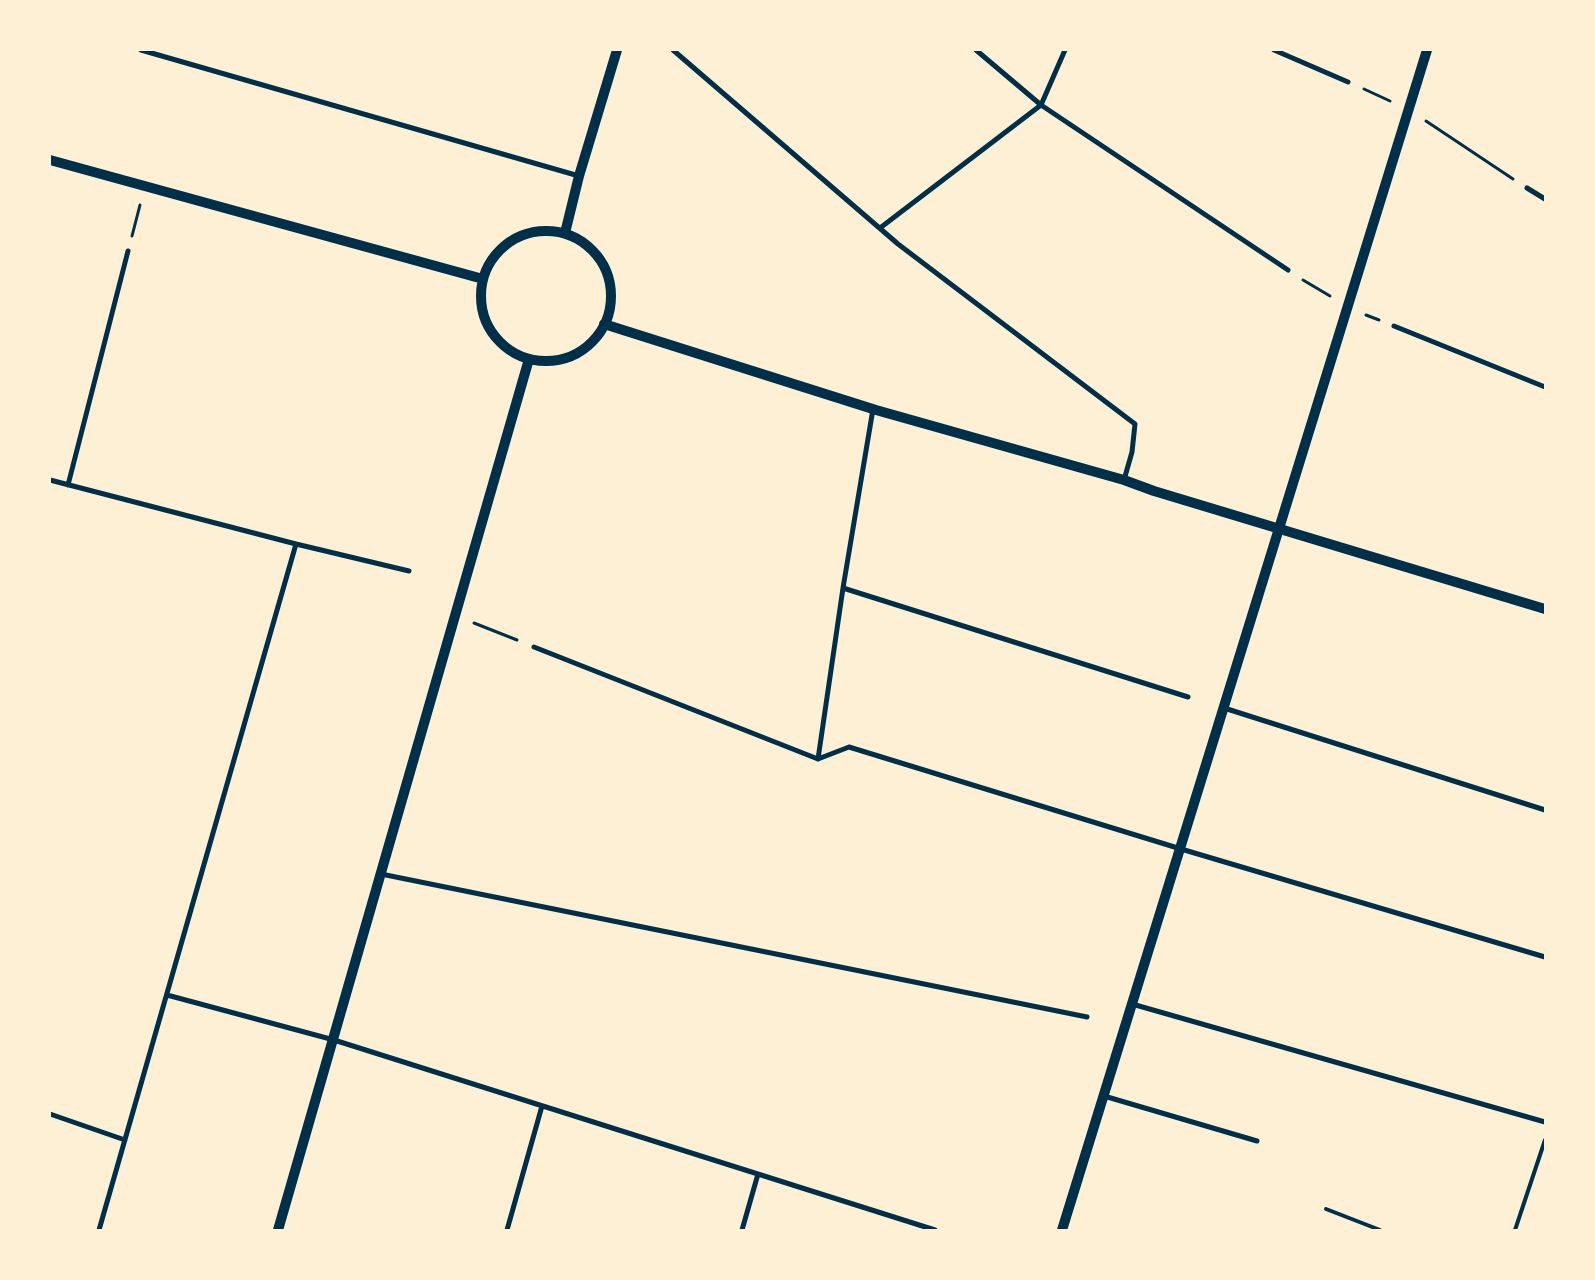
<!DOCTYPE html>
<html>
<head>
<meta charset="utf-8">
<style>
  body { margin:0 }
  #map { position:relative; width:1595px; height:1280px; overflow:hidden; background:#fdf0d5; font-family:Barlow,sans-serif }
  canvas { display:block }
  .frame { position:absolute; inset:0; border:51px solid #fdf0d5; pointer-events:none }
</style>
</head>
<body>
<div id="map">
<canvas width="1595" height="1280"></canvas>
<div class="frame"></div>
</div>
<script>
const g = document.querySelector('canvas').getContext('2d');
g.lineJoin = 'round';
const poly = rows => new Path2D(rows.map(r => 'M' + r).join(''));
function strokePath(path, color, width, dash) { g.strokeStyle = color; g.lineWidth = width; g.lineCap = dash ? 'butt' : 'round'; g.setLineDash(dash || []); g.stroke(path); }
strokePath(poly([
  [1364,89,1390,101],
  [1426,121,1513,179],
  [132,236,140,205],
  [1303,280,1330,296],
  [1366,315,1379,320],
  [474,623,517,640]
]), '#003049', 3);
strokePath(poly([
  [1326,1209,1380,1230],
  [1515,1230,1545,1140]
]), '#003049', 4);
strokePath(poly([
  [141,50,579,176],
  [673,50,898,244,1135,424,1132,452,1124,480],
  [976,50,1041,105,1288,270],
  [1274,50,1348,82],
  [1527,188,1545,199],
  [880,228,1041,105,1065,50],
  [1394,326,1545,387],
  [50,480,296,544,409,571],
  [68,485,128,251],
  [843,588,1188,697],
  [534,647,818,759,843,588,873,409],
  [1224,708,1545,810],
  [818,759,849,747,1181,849,1545,957],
  [381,874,1087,1017],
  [167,995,334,1040,935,1230],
  [1132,1004,1545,1122],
  [1104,1096,1257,1141],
  [50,1114,125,1140],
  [99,1230,296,544],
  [507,1230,542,1106],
  [742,1230,758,1174]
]), '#003049', 5);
strokePath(poly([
  [50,160,483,279],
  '481 296a65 65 0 1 1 130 0a65 65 0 1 1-130 0Z',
  [565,233,579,176,617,50],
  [604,324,876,410,1124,480,1154,491,1545,609],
  [278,1230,529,359],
  [1062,1230,1427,50]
]), '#003049', 10);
</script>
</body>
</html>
